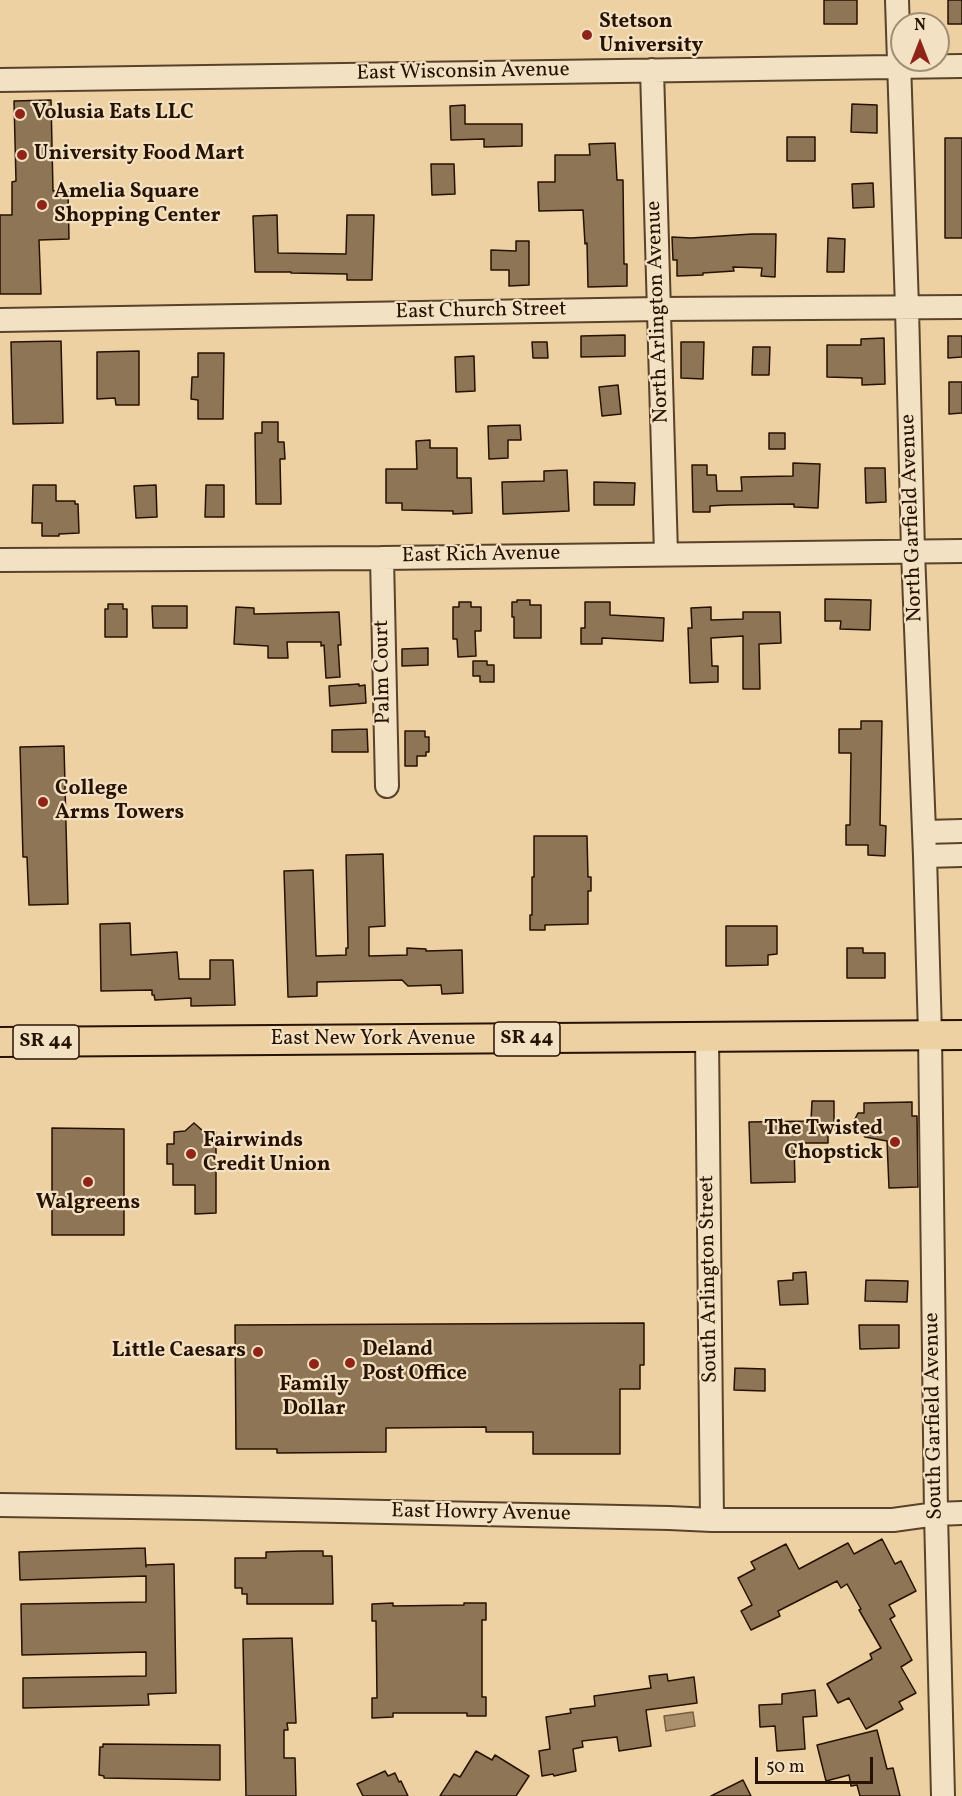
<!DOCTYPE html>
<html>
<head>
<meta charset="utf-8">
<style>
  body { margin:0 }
  #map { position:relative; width:962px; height:1796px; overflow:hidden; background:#edd1a3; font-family:Vollkorn,serif }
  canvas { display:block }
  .north { position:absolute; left:890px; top:12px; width:60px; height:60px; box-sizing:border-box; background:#f3e1c3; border:2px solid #a18e75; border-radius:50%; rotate:0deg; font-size:16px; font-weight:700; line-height:24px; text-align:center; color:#271200 }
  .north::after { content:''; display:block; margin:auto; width:21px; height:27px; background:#8f2418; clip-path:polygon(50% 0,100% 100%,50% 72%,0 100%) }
  .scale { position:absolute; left:755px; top:1757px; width:118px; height:27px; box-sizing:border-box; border:3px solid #271200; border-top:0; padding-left:8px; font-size:18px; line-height:21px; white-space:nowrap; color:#271200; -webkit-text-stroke:4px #f3e1c3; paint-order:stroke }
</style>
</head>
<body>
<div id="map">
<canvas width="962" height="1796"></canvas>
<div class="north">N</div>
<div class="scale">50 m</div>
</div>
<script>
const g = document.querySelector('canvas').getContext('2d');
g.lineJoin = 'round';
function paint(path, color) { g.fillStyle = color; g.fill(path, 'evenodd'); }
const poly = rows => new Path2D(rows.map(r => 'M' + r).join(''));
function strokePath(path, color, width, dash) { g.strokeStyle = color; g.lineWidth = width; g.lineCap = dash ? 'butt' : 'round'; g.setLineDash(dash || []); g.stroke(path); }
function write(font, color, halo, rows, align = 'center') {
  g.font = font + ' Vollkorn,serif'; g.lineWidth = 4.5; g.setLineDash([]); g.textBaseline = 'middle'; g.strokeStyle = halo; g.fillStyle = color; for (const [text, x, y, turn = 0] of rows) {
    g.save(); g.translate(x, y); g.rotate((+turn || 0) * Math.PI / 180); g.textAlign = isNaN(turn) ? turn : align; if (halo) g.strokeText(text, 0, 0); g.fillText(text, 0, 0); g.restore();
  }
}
const water = poly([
  [693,1712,695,1726,666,1731,664,1716,693,1712]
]);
paint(water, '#aa906c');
strokePath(water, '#765e41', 1.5);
const building = poly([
  [824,0,857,0,857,24,824,24,824,0],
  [948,0,962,0,962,24,948,24,948,0],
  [51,100,53,191,68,190,69,239,39,240,41,294,0,294,0,215,12,215,12,182,16,181,14,101,51,100],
  [852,104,877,105,877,133,851,132,852,104],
  [465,105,465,124,522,124,522,146,484,147,484,139,451,140,450,106,465,105],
  [787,137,815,137,815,161,787,161,787,137],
  [945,138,962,138,962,238,945,238,945,138],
  [615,143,617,180,623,180,624,264,627,264,627,286,588,287,587,243,585,244,583,210,539,211,538,182,555,182,555,155,590,155,589,144,615,143],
  [431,164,454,164,455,194,432,195,431,164],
  [873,183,874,207,853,208,852,184,873,183],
  [277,215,278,253,346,254,347,215,374,215,372,280,347,280,347,274,291,273,291,272,255,272,253,216,277,215],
  [752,234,776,234,775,277,761,276,762,268,733,267,734,271,703,273,703,275,677,276,677,260,673,260,672,237,691,238,752,234],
  [828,238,845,239,844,272,827,272,828,238],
  [516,241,529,241,529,285,509,286,509,270,491,270,491,250,516,251,516,241],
  [625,335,625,356,581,357,581,336,625,335],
  [948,336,962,336,962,357,948,358,948,336],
  [884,338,885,384,862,385,862,378,827,377,827,345,861,345,861,339,884,338],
  [61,341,63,423,13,424,11,342,61,341],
  [532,342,547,342,548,358,533,358,532,342],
  [681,342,704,342,703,379,681,378,681,342],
  [753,347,770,347,769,375,752,375,753,347],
  [139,351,139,405,116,405,115,398,97,399,97,352,139,351],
  [198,353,224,353,223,419,198,419,198,400,191,399,192,377,198,377,198,353],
  [474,356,475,391,456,392,455,357,474,356],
  [949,382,962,382,962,413,949,414,949,382],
  [618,385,621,414,602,416,599,387,618,385],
  [262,422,278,422,278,442,284,442,285,459,280,459,281,504,256,504,255,433,262,433,262,422],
  [520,425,521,440,508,440,508,458,489,459,488,426,520,425],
  [769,433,785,433,785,449,769,449,769,433],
  [430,440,430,448,457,448,457,478,471,478,472,513,453,514,453,511,402,510,402,503,386,503,386,469,417,469,416,441,430,440],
  [793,463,820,464,818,508,794,507,794,504,728,505,710,506,710,512,693,512,692,465,707,465,707,475,716,475,717,491,742,491,741,477,793,476,793,463],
  [865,468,885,468,886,502,866,503,865,468],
  [567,470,569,511,503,514,502,482,544,481,544,471,567,470],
  [594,482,635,483,634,505,594,505,594,482],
  [33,485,56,485,56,501,75,501,75,504,78,504,79,533,59,534,59,536,42,536,42,523,32,523,33,485],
  [156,485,157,517,136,518,134,486,156,485],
  [206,485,224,485,224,517,205,517,206,485],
  [825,599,871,600,870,630,840,629,841,621,825,621,825,599],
  [517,600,530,600,530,605,541,605,541,638,514,638,514,617,512,617,512,602,517,602,517,600],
  [459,602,471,602,471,607,481,607,481,631,475,631,476,656,458,657,457,639,453,639,453,607,459,607,459,602],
  [585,602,610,602,610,615,664,618,663,641,602,638,602,644,581,644,581,628,585,628,585,602],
  [108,604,123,604,123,609,127,609,127,637,105,637,105,609,108,609,108,604],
  [152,606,187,606,187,628,153,628,152,606],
  [236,607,254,608,254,614,339,612,341,645,338,645,340,677,326,678,324,645,321,646,321,642,287,642,288,658,268,658,268,646,234,644,236,607],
  [711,607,711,620,743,619,743,612,780,612,781,643,759,644,760,689,743,689,743,636,711,638,712,666,718,666,718,682,690,683,688,628,692,628,691,608,711,607],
  [428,648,428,665,402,666,402,649,428,648],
  [473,661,487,661,487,665,494,665,494,682,480,682,480,676,473,676,473,661],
  [359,684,359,686,365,685,366,703,330,706,329,686,359,684],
  [861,721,882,721,880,825,886,826,885,856,868,855,868,845,846,845,846,825,850,825,851,753,839,753,839,729,861,729,861,721],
  [367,729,368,752,332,752,332,730,367,729],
  [405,731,425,731,425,737,429,737,429,752,426,752,426,756,417,756,417,766,405,766,405,731],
  [64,746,68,904,29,905,27,857,23,857,20,747,64,746],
  [534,836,587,836,588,877,591,877,591,891,588,891,588,924,545,925,545,930,530,930,530,915,532,915,532,877,534,877,534,836],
  [383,854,385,926,369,927,369,956,407,955,407,948,426,949,426,951,462,950,463,993,442,994,441,985,408,986,402,980,317,982,317,996,288,997,284,871,313,870,316,956,346,955,346,948,348,948,346,855,383,854],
  [130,923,131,955,177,952,179,979,210,979,210,960,233,960,235,1005,191,1006,191,998,155,1000,154,995,152,995,152,990,101,991,100,924,130,923],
  [726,926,777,926,777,954,768,955,768,965,726,966,726,926],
  [847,948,863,948,863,953,885,953,885,978,847,978,847,948],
  [812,1101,834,1101,834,1130,828,1130,828,1143,794,1143,795,1182,751,1183,749,1122,811,1121,812,1101],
  [912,1102,912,1116,917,1116,918,1187,889,1188,887,1141,865,1137,854,1121,858,1113,864,1113,864,1103,912,1102],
  [194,1123,203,1131,216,1132,216,1213,195,1214,195,1185,173,1185,173,1164,167,1164,167,1144,174,1144,174,1132,185,1131,194,1123],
  [52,1128,124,1129,124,1235,52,1235,52,1128],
  [806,1272,808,1304,780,1305,778,1281,793,1280,793,1273,806,1272],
  [866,1280,908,1281,907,1302,865,1301,866,1280],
  [644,1323,644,1365,640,1365,640,1389,620,1389,620,1454,533,1454,533,1432,486,1432,486,1427,386,1428,386,1452,277,1453,277,1449,236,1449,235,1325,644,1323],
  [859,1325,899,1325,899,1348,860,1349,859,1325],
  [735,1368,765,1369,765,1391,734,1390,735,1368],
  [882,1539,895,1564,901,1561,916,1591,889,1605,895,1616,890,1619,912,1660,901,1667,916,1693,899,1702,903,1709,866,1729,849,1698,838,1703,827,1684,872,1659,870,1654,881,1648,859,1610,861,1609,847,1584,841,1588,837,1581,778,1611,780,1616,751,1630,741,1611,752,1605,738,1578,755,1569,751,1562,786,1544,799,1569,848,1543,854,1554,882,1539],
  [145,1548,146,1567,146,1565,174,1564,176,1693,148,1694,149,1705,23,1708,23,1678,146,1676,146,1652,22,1655,21,1604,146,1602,146,1576,20,1580,19,1552,145,1548],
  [301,1551,323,1551,323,1556,332,1556,333,1604,247,1604,247,1594,242,1594,242,1588,235,1588,235,1558,266,1558,266,1552,301,1551],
  [393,1603,393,1606,464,1605,464,1603,486,1603,486,1620,482,1620,482,1697,486,1697,486,1716,467,1716,467,1713,393,1713,393,1717,372,1718,372,1698,377,1698,376,1621,372,1621,372,1604,393,1603],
  [292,1638,296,1723,287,1723,288,1730,284,1730,284,1758,295,1758,296,1796,246,1796,243,1639,292,1638],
  [667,1674,668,1681,694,1677,697,1703,646,1710,651,1746,619,1751,617,1737,582,1741,583,1747,573,1749,576,1771,554,1776,553,1774,542,1776,539,1751,550,1749,546,1717,571,1713,570,1709,595,1706,594,1696,651,1688,649,1676,667,1674],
  [815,1690,817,1716,803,1717,805,1749,777,1751,775,1726,760,1727,759,1705,782,1704,782,1694,815,1690],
  [877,1730,887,1769,893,1768,900,1796,860,1796,857,1785,851,1786,849,1775,826,1781,817,1745,877,1730],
  [103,1744,220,1745,220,1780,104,1778,104,1776,99,1775,100,1747,103,1747,103,1744],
  [476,1751,492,1760,495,1755,529,1776,516,1796,440,1796,454,1774,460,1777,476,1751],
  [385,1771,388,1776,395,1773,399,1782,401,1781,408,1796,363,1796,357,1784,385,1771],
  [743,1780,751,1796,711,1796,743,1780]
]);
paint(building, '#8e7555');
strokePath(building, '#271200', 1.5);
const minor = poly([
  [897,0,907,308,913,552,925,856,930,1035,936,1514,943,1796],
  [652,70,666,554],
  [0,80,962,66],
  [0,320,659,309,962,307],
  [382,558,387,786],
  [0,560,382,558,962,551],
  [925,832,962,831],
  [925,856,962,855],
  [707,1037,712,1520],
  [0,1505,198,1508,669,1518,712,1520,893,1520,936,1514,962,1513]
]);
const major = poly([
  [0,1042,962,1035]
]);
strokePath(minor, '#584229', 26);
strokePath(major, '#271200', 32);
strokePath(minor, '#f3e1c3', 22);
strokePath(major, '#edd1a3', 28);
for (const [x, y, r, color] of [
  [587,35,6,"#8f2418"],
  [20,114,6,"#8f2418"],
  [22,155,6,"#8f2418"],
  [42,205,6,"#8f2418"],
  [43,802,6,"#8f2418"],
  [895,1142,6,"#8f2418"],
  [191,1154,6,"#8f2418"],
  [88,1182,6,"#8f2418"],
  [258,1352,6,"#8f2418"],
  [350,1363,6,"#8f2418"],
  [314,1364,6,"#8f2418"]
]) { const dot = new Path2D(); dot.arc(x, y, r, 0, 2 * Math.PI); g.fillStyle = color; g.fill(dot); strokePath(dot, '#f3e1c3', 2); }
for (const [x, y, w] of [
  [527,1039,66],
  [46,1042,66]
]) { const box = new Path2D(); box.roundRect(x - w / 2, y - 17, w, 34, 4.5); g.fillStyle = '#f3e1c3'; g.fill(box); strokePath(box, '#271200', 1.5); }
write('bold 20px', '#271200', null, [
  ["SR 44",527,1039],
  ["SR 44",46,1042]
]);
write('bold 21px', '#271200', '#f3e1c3', [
  ["Stetson",599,23],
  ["University",599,47],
  ["Volusia Eats LLC",32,114],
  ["University Food Mart",34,155],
  ["Amelia Square",54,193],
  ["Shopping Center",54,217],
  ["College",55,790],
  ["Arms Towers",55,814],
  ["The Twisted",883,1130,"right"],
  ["Chopstick",883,1154,"right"],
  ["Fairwinds",203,1142],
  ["Credit Union",203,1166],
  ["Walgreens",88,1204,"center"],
  ["Deland",362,1351],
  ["Post Office",362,1375],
  ["Little Caesars",246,1352,"right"],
  ["Family",314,1386,"center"],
  ["Dollar",314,1410,"center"]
], 'left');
write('21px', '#271200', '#f3e1c3', [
  ["East Wisconsin Avenue",463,73,-1],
  ["East Church Street",481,312,-1],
  ["North Arlington Avenue",659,312,-92],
  ["North Garfield Avenue",913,518,-92],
  ["East Rich Avenue",481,556,-1],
  ["Palm Court",384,672,-91],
  ["East New York Avenue",373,1040],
  ["South Arlington Street",710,1279,-91],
  ["South Garfield Avenue",935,1416,-91],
  ["East Howry Avenue",481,1514,1]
]);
</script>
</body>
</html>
